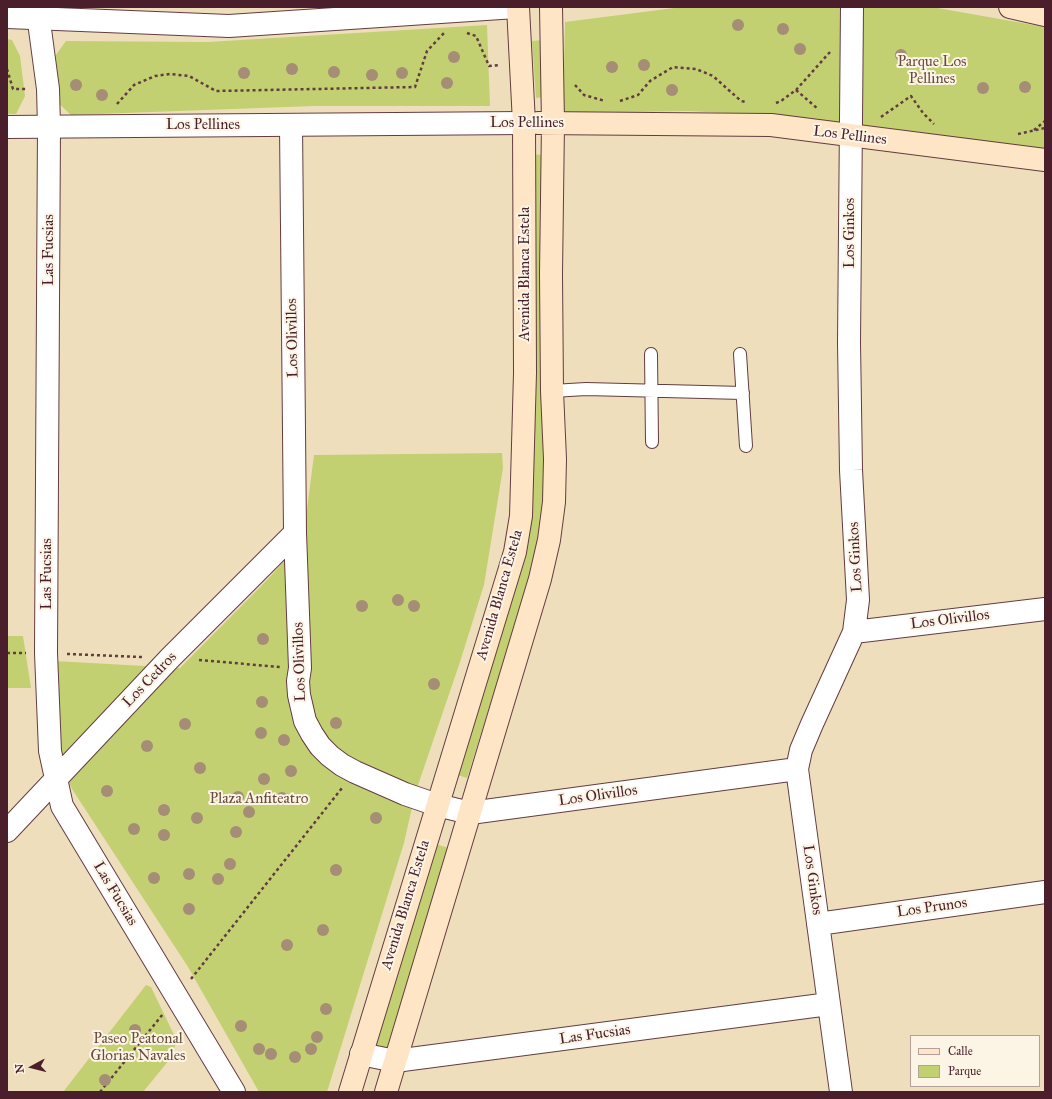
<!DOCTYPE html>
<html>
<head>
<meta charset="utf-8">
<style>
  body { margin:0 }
  #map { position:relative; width:1052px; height:1099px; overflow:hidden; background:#efdebc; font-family:"IM FELL Great Primer",serif }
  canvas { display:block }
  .frame { position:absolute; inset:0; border:8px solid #4a1f2b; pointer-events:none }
  .legend { position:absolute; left:910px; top:1035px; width:130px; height:52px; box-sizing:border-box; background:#fcf5e5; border:1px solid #b59f9b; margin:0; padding:5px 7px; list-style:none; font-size:12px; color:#4a1f2b }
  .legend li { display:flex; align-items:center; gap:8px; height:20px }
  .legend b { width:20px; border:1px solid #b59f9b }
  .north { position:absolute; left:12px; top:1047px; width:40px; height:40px; -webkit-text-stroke:3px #fcf5e5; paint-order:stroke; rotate:263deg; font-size:11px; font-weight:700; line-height:16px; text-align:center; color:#4a1f2b }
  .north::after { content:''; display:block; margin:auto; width:14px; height:18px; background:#4a1f2b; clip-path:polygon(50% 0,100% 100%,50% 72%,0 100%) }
</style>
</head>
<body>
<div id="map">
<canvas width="1052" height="1099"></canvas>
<div class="frame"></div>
<ul class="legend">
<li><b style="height:5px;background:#fee5c5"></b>Calle</li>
<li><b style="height:11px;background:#c3d072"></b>Parque</li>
</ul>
<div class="north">N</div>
</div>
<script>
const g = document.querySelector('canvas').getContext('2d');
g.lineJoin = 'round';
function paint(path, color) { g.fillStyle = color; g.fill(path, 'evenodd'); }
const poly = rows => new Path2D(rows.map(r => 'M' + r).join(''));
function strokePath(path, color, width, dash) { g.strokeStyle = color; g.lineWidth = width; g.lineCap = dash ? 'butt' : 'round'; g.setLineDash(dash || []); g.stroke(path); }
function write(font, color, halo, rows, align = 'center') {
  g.font = font + ' "IM FELL Great Primer",serif'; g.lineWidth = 4; g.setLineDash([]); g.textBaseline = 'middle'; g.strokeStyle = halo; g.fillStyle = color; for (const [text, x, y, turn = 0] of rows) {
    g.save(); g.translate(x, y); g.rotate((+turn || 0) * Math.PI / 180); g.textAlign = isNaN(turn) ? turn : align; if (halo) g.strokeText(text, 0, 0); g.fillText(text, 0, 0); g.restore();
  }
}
paint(poly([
  [682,7,932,7,1045,27,1045,149,871,126,745,114,688,111,563,113,565,22],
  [487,25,490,106,314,106,71,115,53,98,50,63,66,41,208,42],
  [7,39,12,40,20,56,25,96,16,114,7,114],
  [542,40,544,97,536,98,532,41],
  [529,154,543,155,543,509,534,566,467,778,454,774,524,552],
  [502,453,503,468,484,585,460,662,415,794,404,843,327,1092,259,1092,188,967,72,789,51,742,55,661,180,668,267,580,303,540,314,455],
  [7,636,23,636,31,688,7,688],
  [432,843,452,849,390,1051,370,1045],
  [146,985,151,987,177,1041,170,1059,143,1092,63,1092]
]), '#c3d072');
const service = poly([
  [651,354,652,442],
  [740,354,746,446],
  [552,391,586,389,743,393]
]);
const minor = poly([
  [37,7,48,89,49,126,46,653,50,751,62,806,234,1092],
  [291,125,295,533,300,668,298,681,299,695,305,721,312,734,320,746,330,756,342,765,355,772,405,794,437,805,470,813,797,769],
  [854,632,1045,609],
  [7,831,170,658,295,533],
  [818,924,1045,892],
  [361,1054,395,1061,829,1004],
  [841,1092,797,769,801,750,812,724,854,632,858,600,851,470,849,343,852,7]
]);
const tertiary = poly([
  [7,17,229,26,516,7],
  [7,127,524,123]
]);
const secondary = poly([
  [1010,7,1045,15],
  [538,123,771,125,1045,160],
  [350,1092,515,552,521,516,525,373,524,123,518,7],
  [386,1092,540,579,549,540,554,502,555,459,552,391,551,274,553,123,551,7]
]);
strokePath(service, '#633c41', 14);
strokePath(minor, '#633c41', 24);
strokePath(tertiary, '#633c41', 24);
strokePath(secondary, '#633c41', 24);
strokePath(poly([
  [467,33,476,36,489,66,500,65],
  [7,69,13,89,27,89],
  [575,85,584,95,605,101],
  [796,90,818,109],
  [620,101,638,95,650,81,673,67,696,69,713,76,741,101,746,102],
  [776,103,781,101,796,90,830,52],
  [117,104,134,85,155,76,170,74,189,76,216,91,415,87,427,51,444,33],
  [881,117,911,96,923,113,934,124],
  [1034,130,1045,121],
  [1018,134,1045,128],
  [7,653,26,653],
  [67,654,142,657],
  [199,660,280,667],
  [191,979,342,788],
  [100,1092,163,1014]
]), '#633c41', 2.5, [3, 3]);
strokePath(service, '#fff', 12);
strokePath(minor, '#fff', 22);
strokePath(tertiary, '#fff', 22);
strokePath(secondary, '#fee5c5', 22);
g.fillStyle = '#a58d76';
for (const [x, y] of [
  [738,25],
  [783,29],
  [800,49],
  [901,55],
  [454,57],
  [644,65],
  [612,67],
  [292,69],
  [334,72],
  [244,73],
  [402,73],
  [372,75],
  [447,83],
  [76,85],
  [1025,87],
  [983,88],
  [672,90],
  [102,95],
  [398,600],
  [362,606],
  [414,606],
  [263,639],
  [434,684],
  [262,702],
  [336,723],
  [185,724],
  [261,733],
  [284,740],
  [147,746],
  [200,768],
  [291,771],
  [264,779],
  [107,791],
  [238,797],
  [282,798],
  [164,810],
  [249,812],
  [197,818],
  [376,818],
  [134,829],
  [236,832],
  [164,835],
  [230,864],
  [336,870],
  [189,874],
  [154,878],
  [218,879],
  [189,909],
  [323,930],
  [287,945],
  [326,1009],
  [241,1026],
  [135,1030],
  [317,1037],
  [259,1049],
  [311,1049],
  [271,1054],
  [295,1057],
  [105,1080]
]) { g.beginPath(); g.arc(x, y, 6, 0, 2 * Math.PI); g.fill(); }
write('15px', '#684b3d', '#fcf5e5', [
  ["Parque Los",932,62],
  ["Pellines",932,79],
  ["Plaza Anfiteatro",259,799],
  ["Paseo Peatonal",138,1039],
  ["Glorias Navales",138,1056]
]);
write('15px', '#4a1f2b', '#fcf5e5', [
  ["Los Pellines",527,123],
  ["Los Pellines",203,125],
  ["Los Pellines",850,136,7],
  ["Los Ginkos",850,233,-90],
  ["Las Fucsias",49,250,-90],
  ["Avenida Blanca Estela",525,274,-90],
  ["Los Olivillos",293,338,-91],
  ["Los Ginkos",856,557,-93],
  ["Las Fucsias",47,574,-90],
  ["Avenida Blanca Estela",500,595,-74],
  ["Los Olivillos",950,620,-7],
  ["Los Olivillos",300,662,-92],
  ["Los Cedros",150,680,-46],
  ["Los Olivillos",598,796,-8],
  ["Los Ginkos",812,880,82],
  ["Las Fucsias",115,894,59],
  ["Avenida Blanca Estela",406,905,-73],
  ["Los Prunos",932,908,-8],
  ["Las Fucsias",595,1035,-8]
]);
</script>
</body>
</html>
